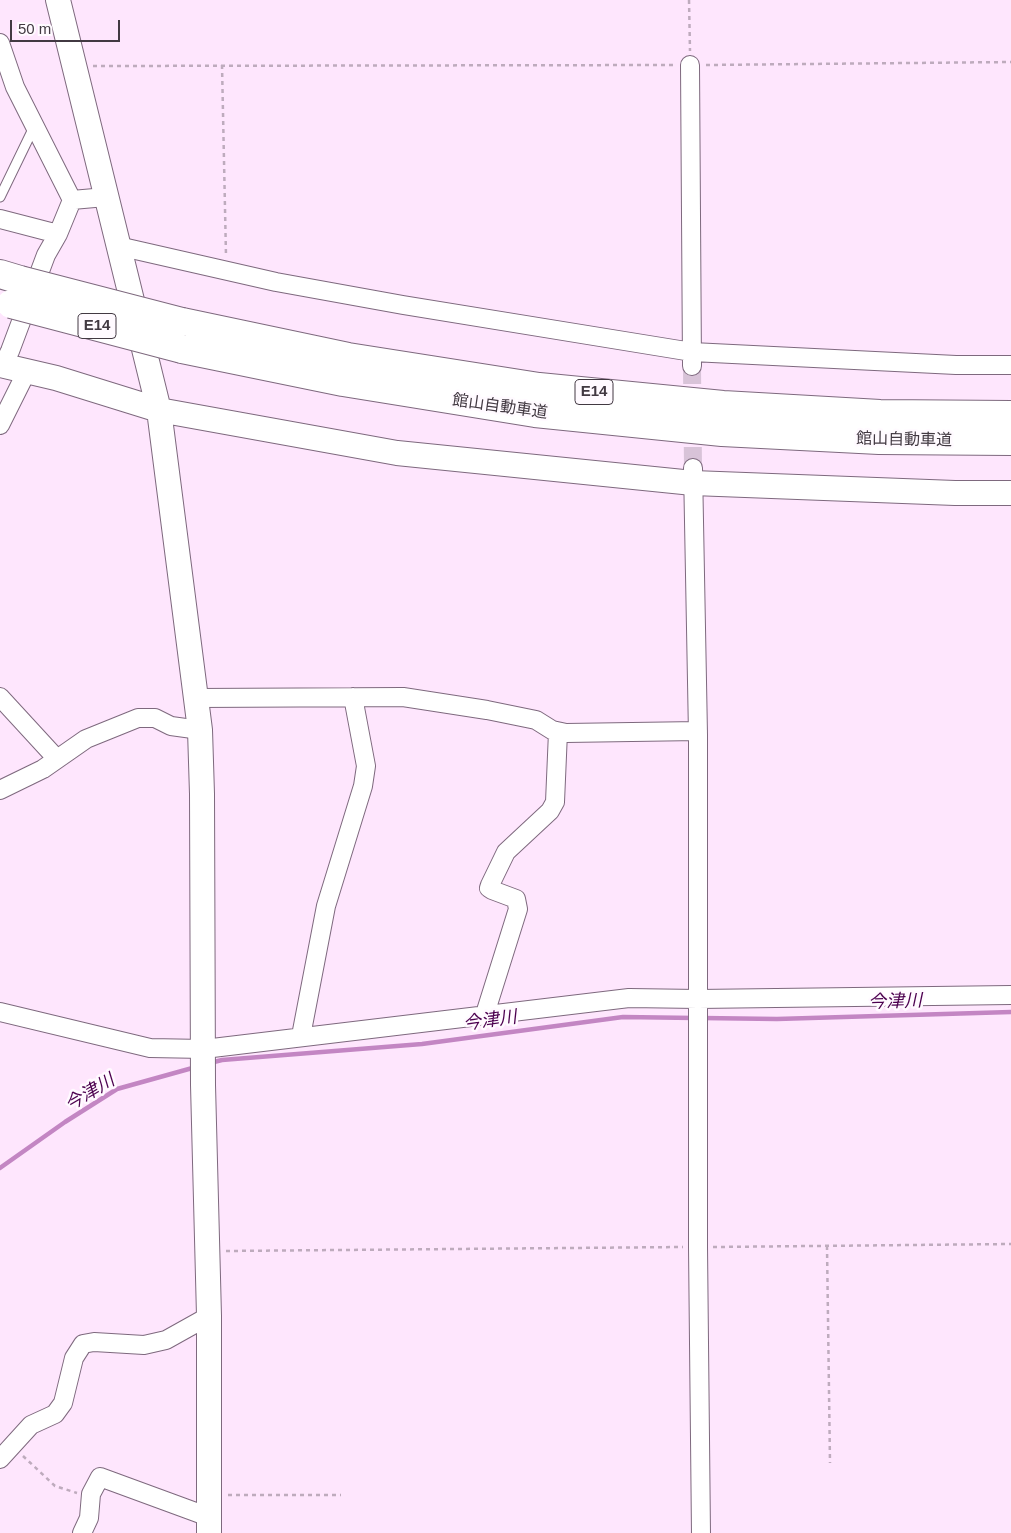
<!DOCTYPE html>
<html>
<head>
<meta charset="utf-8">
<style>
  body { margin:0 }
  #map { position:relative; width:1011px; height:1533px; overflow:hidden; background:#fee6fd; font-family:Arial,sans-serif }
  canvas { display:block }
  .scale { position:absolute; left:10px; top:20px; width:110px; height:22px; box-sizing:border-box; border:2px solid #423942; border-top:0; padding-left:6px; font-size:15px; line-height:18px; white-space:nowrap; color:#423942; -webkit-text-stroke:4px #fffaff; paint-order:stroke }
</style>
</head>
<body>
<div id="map">
<canvas width="1011" height="1533"></canvas>
<div class="scale">50 m</div>
</div>
<script>
const g = document.querySelector('canvas').getContext('2d');
g.lineJoin = 'round';
const poly = rows => new Path2D(rows.map(r => 'M' + r).join(''));
function strokePath(path, color, width, dash) { g.strokeStyle = color; g.lineWidth = width; g.lineCap = dash ? 'butt' : 'round'; g.setLineDash(dash || []); g.stroke(path); }
function write(font, color, halo, rows, align = 'center') {
  g.font = font + ' Arial,"Noto Sans JP",sans-serif'; g.lineWidth = 5; g.setLineDash([]); g.textBaseline = 'middle'; g.strokeStyle = halo; g.fillStyle = color; for (const [text, x, y, turn = 0] of rows) {
    g.save(); g.translate(x, y); g.rotate((+turn || 0) * Math.PI / 180); g.textAlign = isNaN(turn) ? turn : align; if (halo) g.strokeText(text, 0, 0); g.fillText(text, 0, 0); g.restore();
  }
}
strokePath(poly([
  [702,1018,777,1019,1011,1012],
  [210,1063,222,1060,422,1044,623,1017,695,1018],
  [0,1168,65,1122,117,1089,196,1067]
]), '#c386c3', 4.5);
strokePath(poly([
  [692,366,693,468]
]), '#d8c3d8', 18, [18, 9]);
const lane = poly([
  [0,197,34,127]
]);
const street = poly([
  [0,43,15,87,72,200,58,234,46,255,10,351,3,365],
  [690,65,692,366],
  [72,200,106,197],
  [0,219,58,234],
  [118,246,276,282,403,305,692,352,956,365,1011,365],
  [0,425,27,371],
  [693,468,698,735,698,1247,701,1533],
  [0,697,57,759],
  [196,698,403,697,487,710,536,720,552,730,566,733,698,731],
  [0,790,43,769,86,739,138,718,155,718,171,726,200,730],
  [0,1012,150,1048,204,1049,629,998,698,999,1011,995],
  [485,1014,518,909,516,899,492,890,489,888,490,885,506,852,550,811,555,802,558,732],
  [301,1036,326,906,363,786,366,766,353,697],
  [0,1459,31,1425,55,1414,63,1403,74,1358,83,1344,94,1342,144,1345,166,1340,209,1316],
  [82,1533,89,1518,91,1494,100,1477,209,1517]
]);
const secondary = poly([
  [58,0,159,410,200,730,202,794,203,1085,209,1316,209,1533],
  [0,365,56,378,159,410,397,453,693,483,955,493,1011,493]
]);
const highway = poly([
  [0,274,20,280],
  [182,322,348,357,539,387,723,405,880,414,1011,415],
  [182,349,343,382,535,413,722,432,879,440,1011,441]
]);
strokePath(lane, '#7e697e', 11);
strokePath(street, '#7e697e', 20);
strokePath(secondary, '#7e697e', 26);
strokePath(highway, '#7e697e', 30);
strokePath(poly([
  [689,0,690,51],
  [222,65,226,256],
  [706,65,1011,62],
  [93,66,675,65],
  [827,1246,830,1463],
  [713,1247,1011,1244],
  [226,1251,683,1247],
  [23,1456,55,1486,77,1493],
  [228,1495,341,1495]
]), '#beabbd', 2.5, [4, 4]);
strokePath(lane, '#fff', 9);
strokePath(street, '#fff', 18);
strokePath(secondary, '#fff', 24);
strokePath(highway, '#fff', 28);
const highwayBridge = poly([
  [20,280,182,322],
  [11,304,182,349]
]);
strokePath(highwayBridge, '#7e697e', 30, []);
strokePath(highwayBridge, '#fff', 28);
for (const [x, y, w] of [
  [97,326,38],
  [594,392,38]
]) { const box = new Path2D(); box.roundRect(x - w / 2, y - 12.5, w, 25, 4); g.fillStyle = '#fffaff'; g.fill(box); strokePath(box, '#423942', 1); }
write('bold 15px', '#423942', null, [
  ["E14",97,326],
  ["E14",594,392]
]);
write('16px', '#423942', '#fffaff', [
  ["館山自動車道",500,407,8],
  ["館山自動車道",904,440,1]
]);
write('italic 18px', '#4c004f', '#fffaff', [
  ["今津川",895,1002,-2],
  ["今津川",490,1021,-8],
  ["今津川",90,1093,-31]
]);
</script>
</body>
</html>
